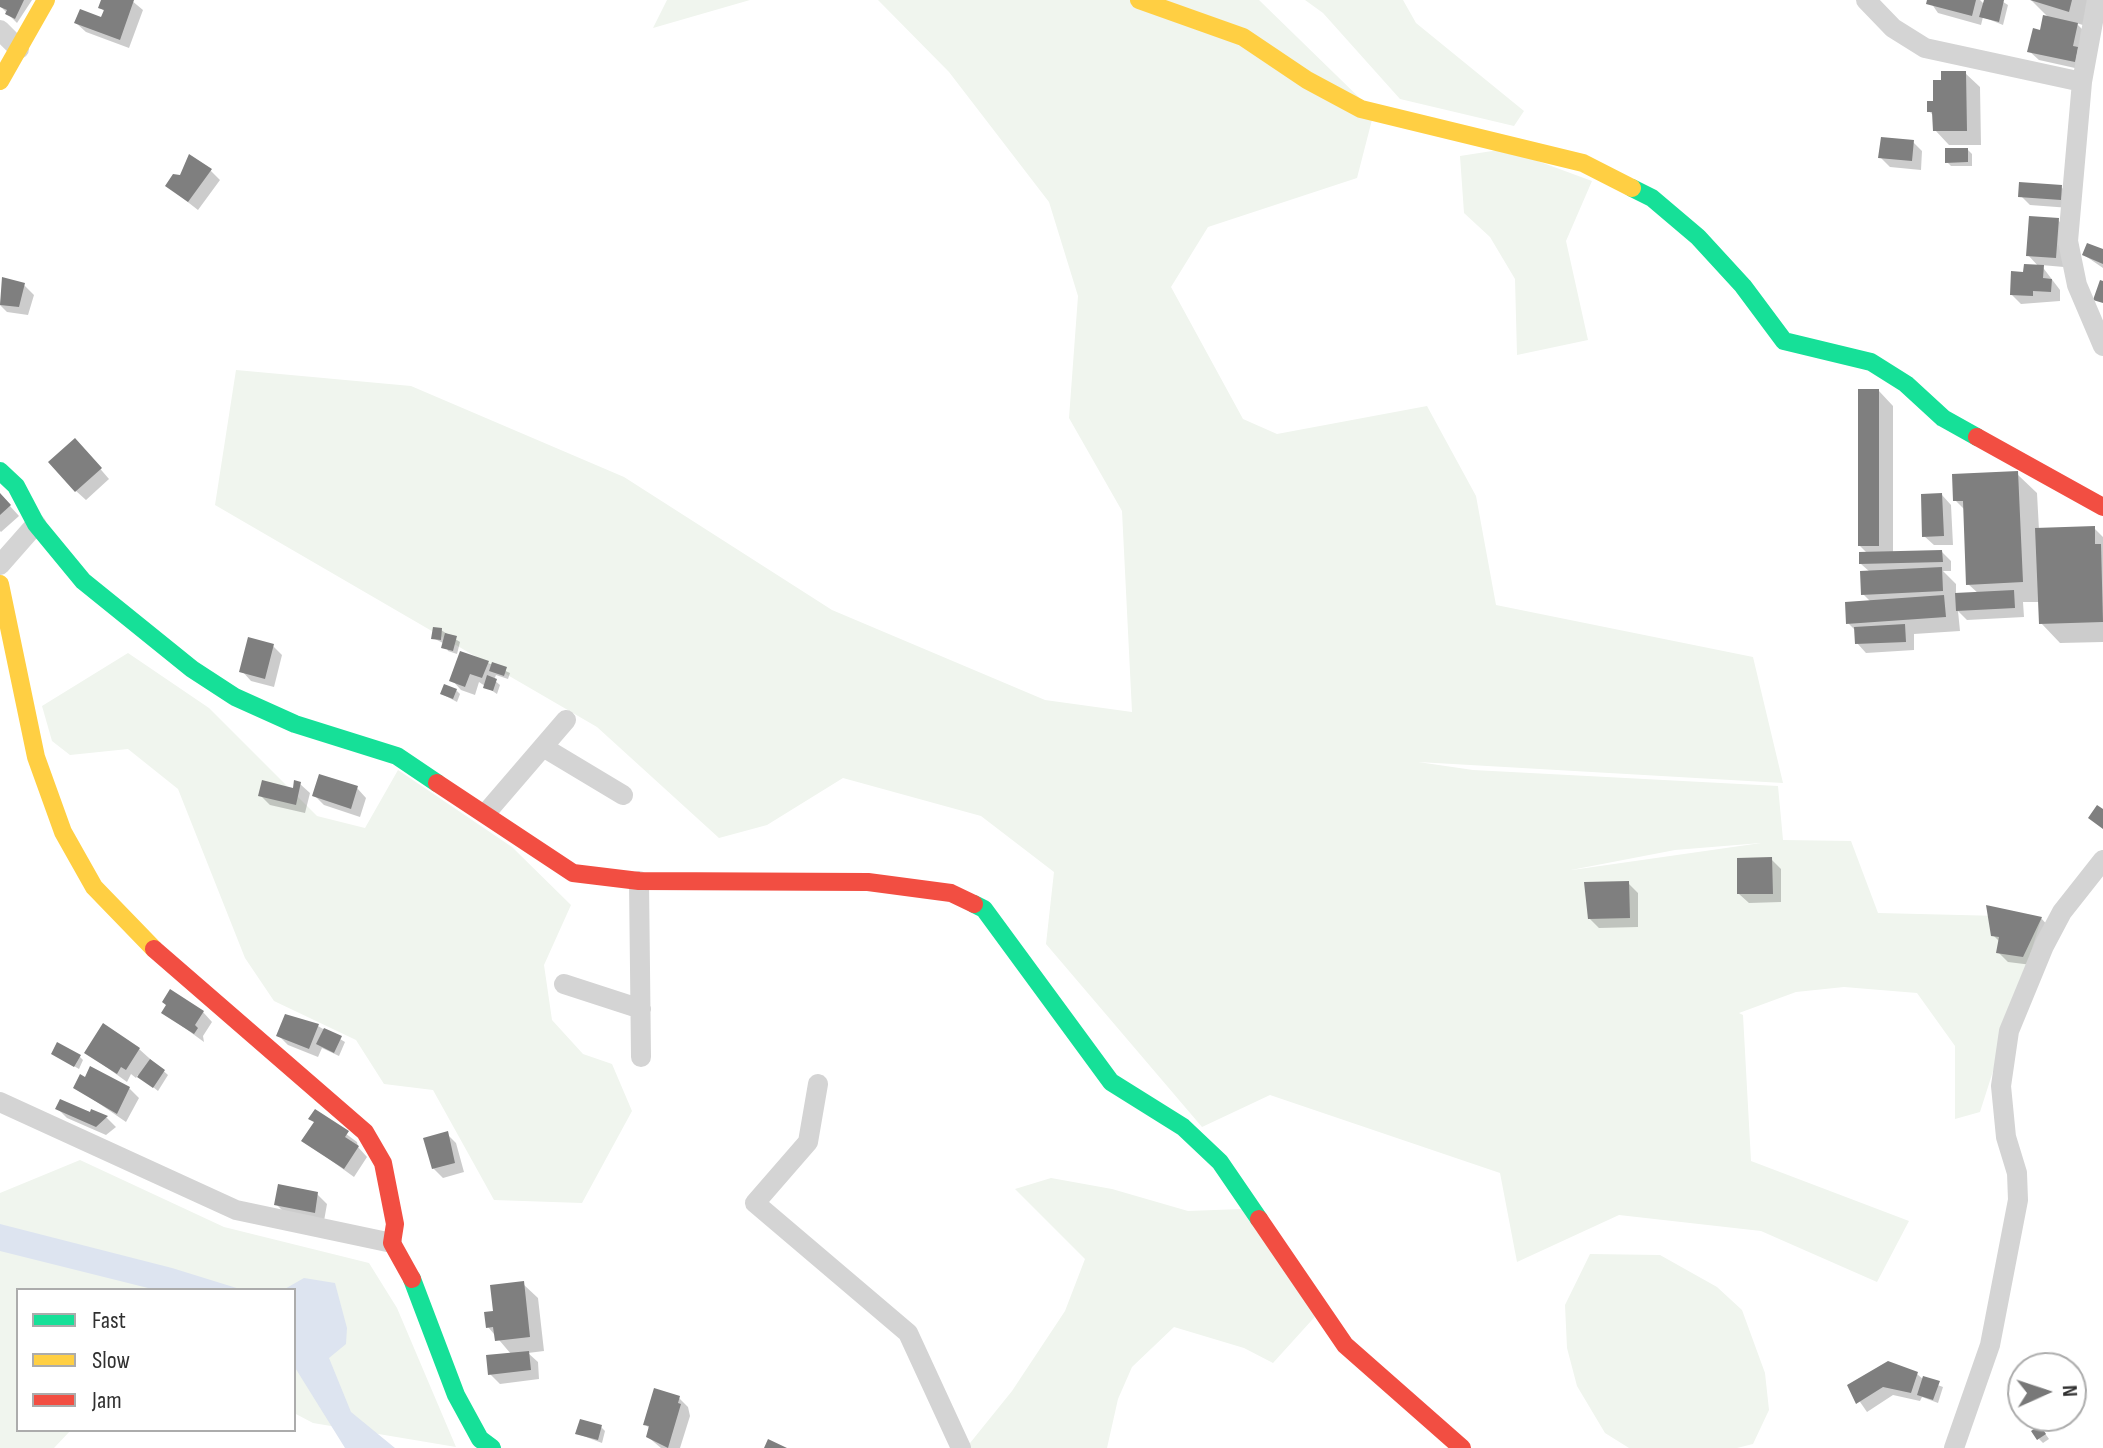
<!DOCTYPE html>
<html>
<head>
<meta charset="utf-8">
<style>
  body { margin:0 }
  #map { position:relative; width:2103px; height:1448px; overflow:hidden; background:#fff; font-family:"Sofia Sans Condensed",sans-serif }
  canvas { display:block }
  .legend { position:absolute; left:16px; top:1288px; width:280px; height:144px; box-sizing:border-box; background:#fff; border:2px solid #acacac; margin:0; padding:10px 14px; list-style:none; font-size:24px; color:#303030 }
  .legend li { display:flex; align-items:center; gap:16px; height:40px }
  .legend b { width:40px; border:2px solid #acacac }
  .north { position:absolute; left:2007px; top:1352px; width:80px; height:80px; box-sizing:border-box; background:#fff; border:2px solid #acacac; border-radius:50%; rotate:87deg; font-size:22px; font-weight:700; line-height:32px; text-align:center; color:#303030 }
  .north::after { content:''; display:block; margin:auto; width:28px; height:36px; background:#787878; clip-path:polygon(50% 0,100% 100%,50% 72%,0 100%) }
</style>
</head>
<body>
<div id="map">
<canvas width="2103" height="1448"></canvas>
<ul class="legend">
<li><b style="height:10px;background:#16e098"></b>Fast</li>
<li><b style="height:10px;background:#ffcf43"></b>Slow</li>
<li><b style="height:10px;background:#f24e42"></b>Jam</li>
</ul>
<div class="north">N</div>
</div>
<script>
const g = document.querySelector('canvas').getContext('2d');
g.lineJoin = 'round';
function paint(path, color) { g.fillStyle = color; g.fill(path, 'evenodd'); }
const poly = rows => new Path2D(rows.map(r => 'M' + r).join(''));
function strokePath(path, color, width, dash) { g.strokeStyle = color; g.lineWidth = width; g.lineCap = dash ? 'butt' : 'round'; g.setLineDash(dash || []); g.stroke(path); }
paint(poly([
  [667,0,750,0,653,28],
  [878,0,1259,0,1374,112,1357,178,1208,227,1171,287,1243,419,1277,434,1427,406,1476,496,1496,605,1753,657,1783,783,1418,762,1473,770,1778,786,1783,840,1851,841,1878,913,2042,917,1980,1112,1955,1119,1955,1046,1917,993,1844,987,1796,992,1739,1013,1743,1015,1751,1161,1909,1221,1877,1282,1761,1231,1619,1215,1517,1262,1500,1173,1270,1095,1202,1127,1046,944,1054,872,981,816,843,778,767,825,719,838,597,727,215,505,236,370,411,386,624,477,832,610,1045,700,1132,712,1122,511,1069,418,1078,296,1049,202,949,72],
  [1761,843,1572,870,1571,870,1675,850],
  [1305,0,1403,0,1416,23,1524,111,1514,126,1400,99,1323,13],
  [1505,149,1592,181,1566,241,1588,340,1517,355,1515,279,1490,237,1464,213,1460,156],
  [128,653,209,708,317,816,365,828,398,770,512,847,571,905,544,965,552,1020,583,1054,612,1064,632,1111,582,1203,494,1200,433,1090,384,1084,356,1040,274,1001,245,958,178,789,128,749,70,755,52,741,42,706],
  [80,1160,224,1227,369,1263,397,1308,456,1447,313,1423,294,1413,294,1290,18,1290,18,1430,71,1430,54,1448,0,1448,0,1193],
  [1051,1178,1112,1189,1188,1211,1242,1209,1321,1310,1273,1363,1244,1348,1174,1327,1132,1367,1118,1399,1107,1448,966,1448,1012,1391,1065,1311,1085,1259,1015,1189],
  [1590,1254,1660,1255,1717,1287,1742,1310,1765,1373,1769,1410,1753,1444,1737,1448,1629,1448,1605,1433,1577,1386,1567,1348,1565,1305]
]), '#f0f5ee');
paint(poly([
  [0,1224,172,1268,243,1290,156,1290,0,1251],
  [304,1278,335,1283,347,1328,346,1344,329,1358,351,1412,395,1448,345,1448,294,1366,294,1290,283,1290]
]), '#dde4f0');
paint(poly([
  [0,0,32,0,17,23,0,6],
  [105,0,131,0,143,10,129,48,86,32,76,23,102,19,105,12,101,8],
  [1929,0,1980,0,1985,5,1986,0,2000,0,2008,5,2003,25,1983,17,1981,25,1938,13],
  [2031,0,2096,0,2083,25,2076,23,2087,34,2084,70,2039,60,2029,51,2050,19],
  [1965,73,1980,87,1981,145,1949,145,1935,130,1934,116,1929,111,1943,82],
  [1913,142,1922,151,1921,170,1890,167,1881,158],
  [1968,150,1972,154,1972,166,1951,166,1947,162],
  [210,170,220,180,198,210,167,186],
  [2061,187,2071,196,2070,208,2030,205,2021,196],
  [2058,220,2067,230,2064,267,2041,265,2060,290,2060,301,2021,304,2012,295,2025,274,2039,267,2028,255],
  [2103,251,2103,268,2084,255],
  [4,279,24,285,34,295,28,315,7,312,0,305],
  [1879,391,1893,406,1893,553,1942,552,1951,561,1951,571,1943,571,1956,584,1956,595,1979,594,1968,584,1966,511,1955,500,2017,474,2037,493,2039,530,2094,528,2103,537,2103,642,2060,643,2041,623,2040,602,2023,602,2024,617,1967,620,1958,611,1960,631,1914,634,1914,650,1866,653,1857,643,1856,631,1848,623,1872,603,1863,594,1870,572,1861,564,1868,554,1860,546],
  [84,450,109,479,86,500,76,491],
  [0,495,19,516,1,532,0,531],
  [1942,495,1951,505,1953,545,1934,545,1924,536],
  [441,630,460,642,457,654,448,651,445,644,433,638],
  [273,646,282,655,274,687,251,681,242,671],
  [488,663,510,673,508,679,496,675,494,680,500,685,497,694,479,682,475,695,461,690,452,680],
  [456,690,460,694,457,702,442,694],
  [300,784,310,793,305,813,270,805,260,795,294,790],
  [357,788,366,798,360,817,324,805,314,795],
  [1771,859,1781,869,1781,902,1749,903,1739,894],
  [1628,883,1638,893,1638,927,1599,928,1589,918],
  [2041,918,2050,928,2032,965,2008,962,1998,952,2000,942,1993,935],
  [203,1012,212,1022,203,1036,204,1042,164,1013],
  [318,1026,345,1042,339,1056,322,1048,318,1057,288,1045,278,1035],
  [139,1049,168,1075,158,1091,138,1075,136,1078,131,1074,127,1082,87,1053],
  [53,1054,79,1056,83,1060,79,1069],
  [75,1087,129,1088,139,1098,126,1122],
  [61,1102,107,1118,116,1127,106,1135,67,1118,58,1109],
  [315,1111,357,1142,358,1147,367,1157,354,1177,304,1141,315,1123],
  [447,1134,456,1143,464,1172,443,1178,433,1168],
  [317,1194,327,1204,324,1221,286,1214,276,1204],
  [523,1284,538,1298,544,1351,528,1353,538,1362,539,1379,500,1384,490,1374,511,1354,488,1327,495,1313],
  [1917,1374,1924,1380,1943,1387,1938,1403,1922,1397,1920,1401,1893,1395,1867,1412,1849,1386],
  [679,1398,688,1407,690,1416,680,1448,661,1448,648,1437,651,1430,645,1424],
  [601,1427,605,1431,602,1443,578,1434],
  [2044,1432,2049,1439,2043,1443,2039,1439]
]), '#0003');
paint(poly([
  [0,0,24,0,15,19,5,14,7,10,0,7],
  [101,0,134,0,120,40,74,23,80,9,101,17,104,10,98,8],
  [1927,0,1976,0,1972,16,1926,4],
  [1984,0,2004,0,1999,22,1979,17],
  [2030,0,2072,0,2069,12],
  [2043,15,2078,23,2073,46,2078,47,2075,62,2027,52,2033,28,2040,30],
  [1941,71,1966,71,1967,131,1933,131,1932,112,1927,112,1927,101,1933,101,1933,80,1941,80],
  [1881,137,1914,140,1912,161,1878,158],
  [1945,148,1968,148,1968,162,1945,163],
  [189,154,212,169,188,202,165,186,173,174,180,175],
  [2019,182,2062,185,2061,200,2018,197],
  [2029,216,2059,218,2056,258,2026,256],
  [2087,243,2103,249,2103,264,2082,255],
  [2024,264,2044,265,2043,278,2052,279,2051,292,2033,291,2033,296,2010,295,2011,271,2023,272],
  [2,277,25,283,19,307,0,305],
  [2100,280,2103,281,2103,303,2093,300],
  [1858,389,1879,389,1879,546,1858,546],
  [75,438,102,468,75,492,48,462],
  [2018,471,2023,582,1966,585,1963,501,1953,501,1952,474],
  [0,493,11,505,0,515],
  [1942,493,1944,536,1922,537,1921,494],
  [2095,526,2095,544,2101,544,2103,622,2039,624,2035,528],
  [1942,550,1943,562,1859,564,1859,552],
  [1942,567,1943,591,1861,595,1860,571],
  [2014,590,2015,608,1956,611,1955,593],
  [1944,595,1946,617,1846,624,1845,602],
  [1905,624,1906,642,1855,644,1854,627],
  [433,627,442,628,441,640,431,639],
  [445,633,457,636,453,651,441,648],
  [248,637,274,644,265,679,239,672],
  [460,651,489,661,482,678,470,674,465,687,449,681],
  [492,662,507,667,504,676,489,671],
  [487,675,497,679,493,691,483,688],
  [444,684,457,689,453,699,440,694],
  [319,774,358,786,351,809,312,796],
  [262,780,293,788,294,780,301,782,296,805,258,796],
  [2097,805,2103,809,2103,829,2088,818],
  [1772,857,1773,894,1737,894,1737,858],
  [1629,881,1630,918,1588,919,1584,882],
  [1986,905,2042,917,2023,957,1996,953,1999,937,1991,936],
  [170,989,204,1011,195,1025,198,1028,194,1034,161,1013,166,1005,162,1002],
  [285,1014,319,1024,309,1049,276,1036],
  [103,1023,140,1048,126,1070,121,1067,117,1074,84,1053],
  [324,1028,342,1036,334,1053,316,1044],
  [57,1042,81,1055,74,1067,51,1054],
  [150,1059,165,1070,153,1088,137,1077],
  [90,1066,130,1087,117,1114,73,1088,80,1074,85,1077],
  [60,1099,90,1112,91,1109,108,1116,96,1127,55,1109],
  [315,1109,349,1131,345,1137,359,1146,344,1169,301,1141,314,1122,308,1119],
  [448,1131,455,1163,432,1169,423,1138],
  [278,1184,318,1192,315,1213,274,1205],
  [524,1281,530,1337,495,1341,493,1327,486,1328,484,1312,493,1311,490,1285],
  [529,1351,531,1370,488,1375,486,1355],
  [1888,1361,1918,1372,1911,1393,1883,1387,1856,1404,1847,1385],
  [1923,1376,1940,1381,1933,1400,1917,1395],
  [654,1388,680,1396,678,1403,681,1404,668,1448,646,1437,649,1426,643,1425],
  [580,1419,602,1425,598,1440,575,1434],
  [2040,1425,2046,1434,2037,1440,2031,1431],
  [768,1439,787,1448,764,1448]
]), '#7f7f7f');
strokePath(poly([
  [1866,0,1893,28,1925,48,2082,82],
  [2097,0,2082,82,2068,241,2077,285,2103,346],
  [0,30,19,49],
  [0,565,36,524],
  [543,747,623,795],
  [486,813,566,720],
  [639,881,641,1057],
  [564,984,641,1009],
  [818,1084,808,1142,755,1203,908,1333,961,1448],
  [0,1102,236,1210,392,1243],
  [1954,1448,1990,1345,2018,1200,2017,1173,2006,1137,2001,1086,2009,1031,2044,946,2062,912,2103,860]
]), '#d4d4d4', 20);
strokePath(poly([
  [1632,188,1652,198,1698,237,1743,286,1784,341,1871,362,1906,384,1943,418,1977,437],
  [0,471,16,486,36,524,83,581,192,669,235,697,295,724,397,756,437,783],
  [974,904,984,909,1111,1082,1183,1127,1220,1162,1259,1219],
  [412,1279,456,1395,480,1439,492,1448]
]), '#16e098', 18);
strokePath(poly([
  [1139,0,1243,37,1307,80,1361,109,1583,163,1632,188],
  [0,81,46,0],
  [0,584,36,757,63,832,94,887,154,949]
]), '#ffcf43', 18);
strokePath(poly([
  [1977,437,2103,507],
  [437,783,573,873,639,881,868,882,951,893,974,904],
  [154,949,365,1132,383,1163,395,1224,392,1243,412,1279],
  [1259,1219,1345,1345,1462,1448]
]), '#f24e42', 18);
</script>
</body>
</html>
